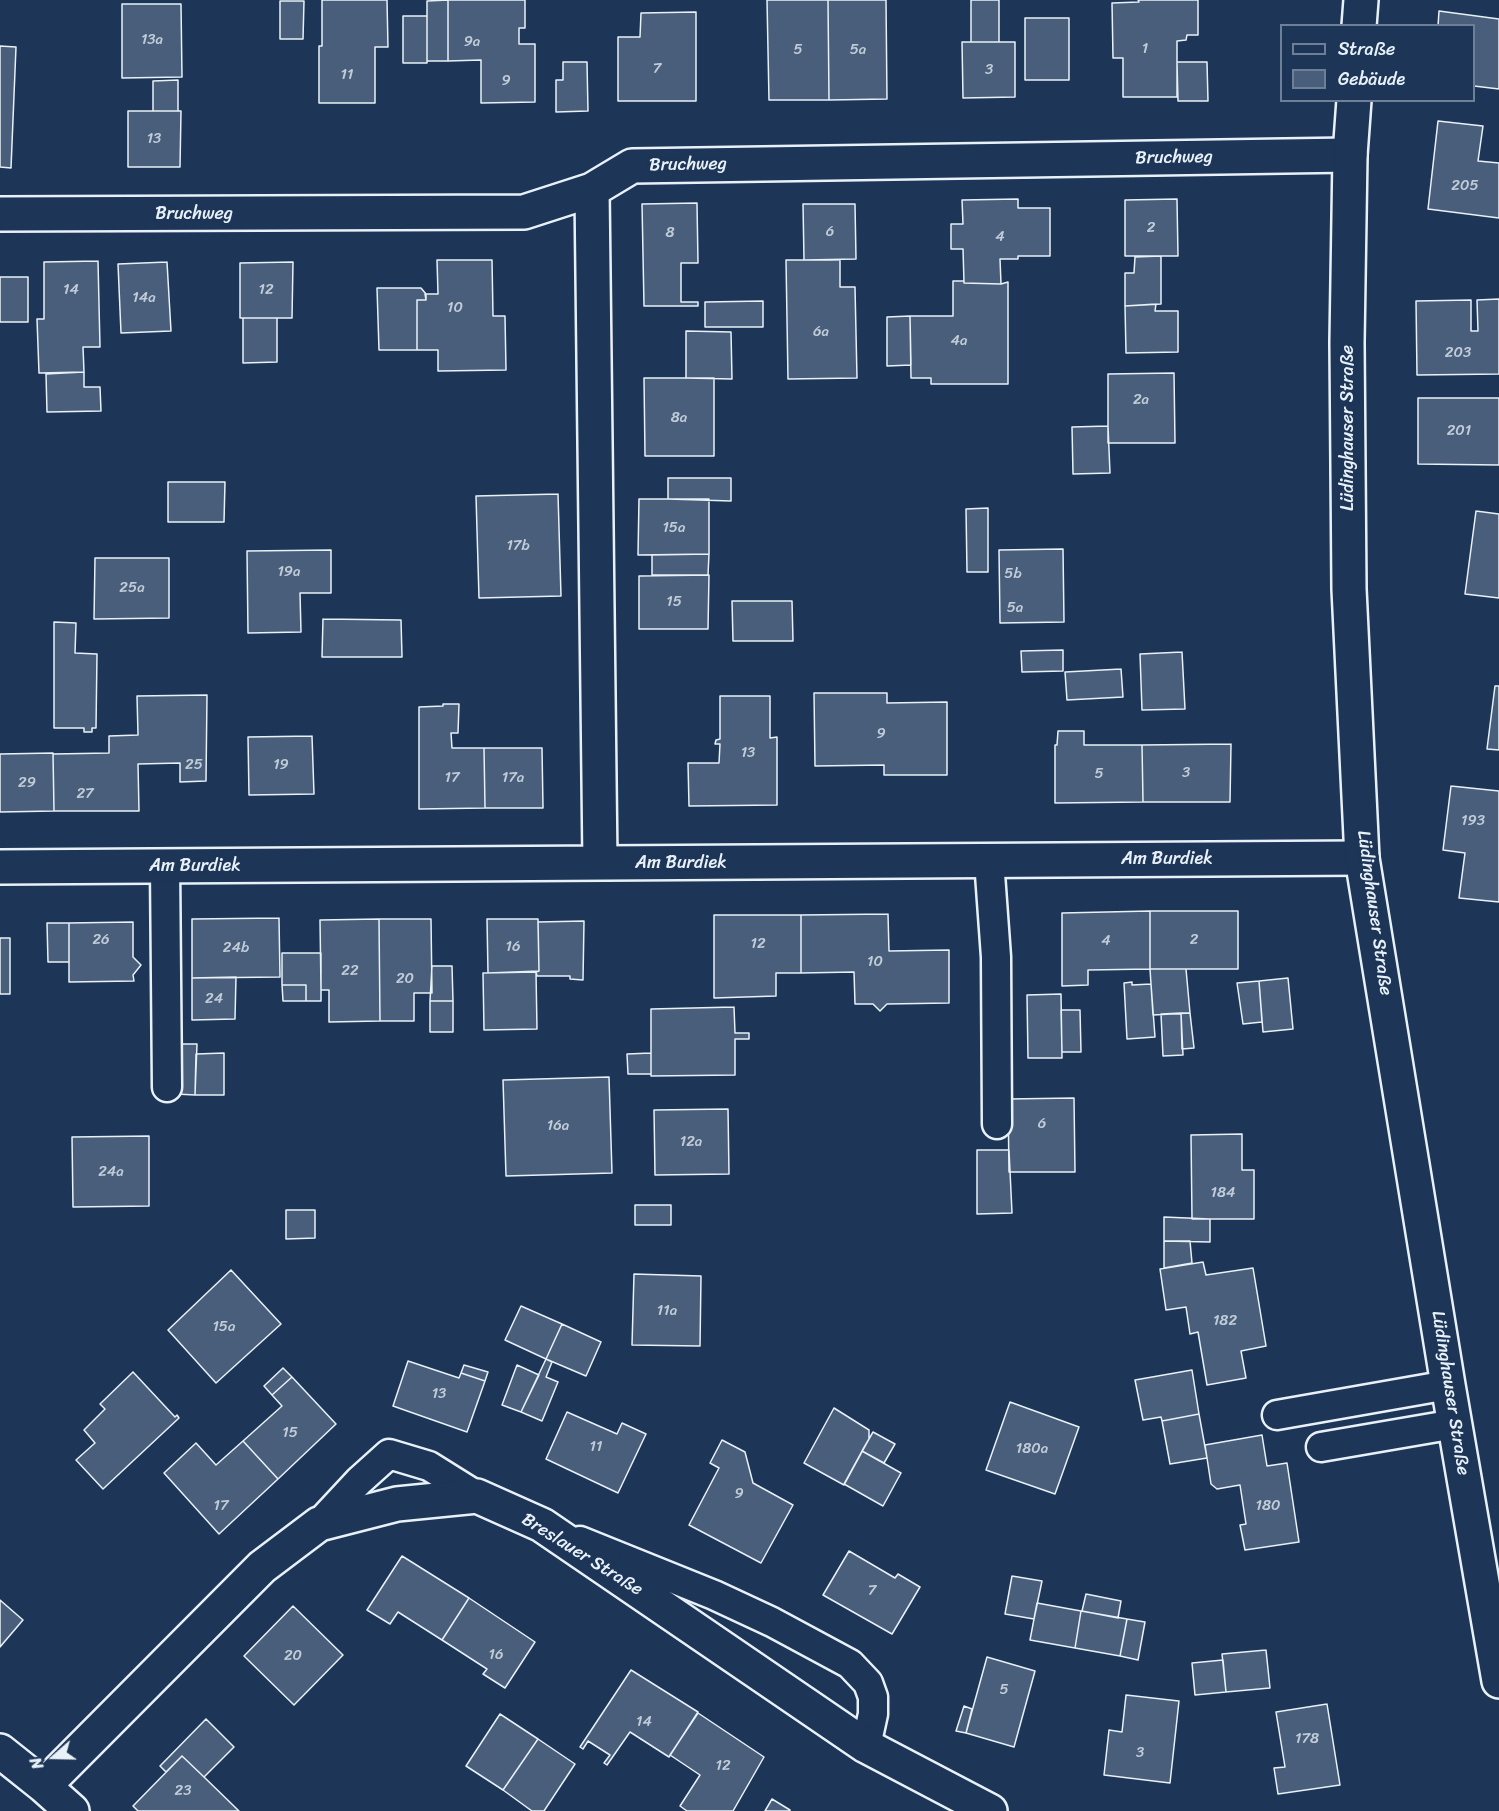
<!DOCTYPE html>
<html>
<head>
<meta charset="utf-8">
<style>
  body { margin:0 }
  #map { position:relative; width:1499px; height:1811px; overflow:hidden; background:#1d3557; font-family:Sriracha,sans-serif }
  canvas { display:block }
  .legend { position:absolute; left:1280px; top:24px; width:195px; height:78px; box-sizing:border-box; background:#1d3557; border:2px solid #6e8097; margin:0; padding:8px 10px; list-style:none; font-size:18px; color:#e8f1f8 }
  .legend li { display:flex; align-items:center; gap:12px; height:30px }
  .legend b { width:30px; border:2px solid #6e8097 }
  .north { position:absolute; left:24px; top:1727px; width:60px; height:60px; -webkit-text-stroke:4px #1d3557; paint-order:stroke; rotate:250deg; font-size:16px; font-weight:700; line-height:24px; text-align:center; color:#e8f1f8 }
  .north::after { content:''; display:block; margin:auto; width:21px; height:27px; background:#e8f1f8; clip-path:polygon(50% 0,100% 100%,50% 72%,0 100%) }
</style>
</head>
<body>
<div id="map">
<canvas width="1499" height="1811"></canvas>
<ul class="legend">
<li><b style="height:8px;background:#1d3557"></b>Straße</li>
<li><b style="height:16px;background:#495e7a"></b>Gebäude</li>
</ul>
<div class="north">N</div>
</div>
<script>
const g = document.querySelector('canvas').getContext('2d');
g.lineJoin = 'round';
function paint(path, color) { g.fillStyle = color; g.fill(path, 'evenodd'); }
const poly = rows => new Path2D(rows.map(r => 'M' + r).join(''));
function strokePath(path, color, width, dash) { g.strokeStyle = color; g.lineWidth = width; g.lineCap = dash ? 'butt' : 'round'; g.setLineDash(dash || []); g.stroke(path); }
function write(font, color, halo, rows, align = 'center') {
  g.font = font + ' Sriracha,sans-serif'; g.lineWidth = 6; g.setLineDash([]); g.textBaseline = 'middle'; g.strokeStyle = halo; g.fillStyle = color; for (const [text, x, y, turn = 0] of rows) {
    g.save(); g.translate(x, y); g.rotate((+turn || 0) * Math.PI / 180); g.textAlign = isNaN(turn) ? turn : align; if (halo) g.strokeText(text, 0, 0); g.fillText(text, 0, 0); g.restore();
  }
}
const building = poly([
  [322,0,387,0,388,47,375,47,375,103,319,103,319,46,322,46,322,0],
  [448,0,525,0,525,28,519,28,519,44,535,44,535,102,481,103,481,60,448,61,448,0],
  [448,0,448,61,427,61,427,1,448,0],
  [767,0,828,0,829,100,769,100,767,0],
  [828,0,886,0,887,99,829,100,828,0],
  [971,0,999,0,999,42,971,42,971,0],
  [1138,0,1198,0,1198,35,1187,35,1186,40,1177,41,1177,97,1123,97,1123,58,1113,58,1112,3,1139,2,1138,0],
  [280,1,304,1,303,39,280,39,280,1],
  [122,4,181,4,182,77,122,78,122,4],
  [1439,11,1499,19,1499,89,1474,86,1474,26,1438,26,1439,11],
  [696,12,696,101,618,101,618,37,640,37,641,13,696,12],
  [403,16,427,16,427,63,403,63,403,16],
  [1025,18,1069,18,1069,80,1025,80,1025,18],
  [962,42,1015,42,1015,97,963,98,962,42],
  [0,46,16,47,11,168,0,167,0,46],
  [563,62,587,62,588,111,556,112,556,80,563,80,563,62],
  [1177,62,1207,62,1208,101,1178,101,1177,62],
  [178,80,178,111,153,111,153,81,178,80],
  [128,111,181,111,180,167,128,167,128,111],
  [1438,121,1483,126,1478,161,1499,163,1499,218,1428,209,1438,121],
  [1018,199,1018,208,1050,208,1050,256,1018,256,1018,259,1000,259,1001,284,964,283,963,249,951,249,951,224,963,224,962,200,1018,199],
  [1177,199,1178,256,1125,256,1125,200,1177,199],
  [697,203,698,263,681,263,681,302,698,302,698,306,644,306,642,204,697,203],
  [803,204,855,204,856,259,804,260,803,204],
  [1161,256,1161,304,1125,306,1125,273,1134,273,1135,257,1161,256],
  [437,260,492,260,493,316,505,316,506,370,438,371,438,350,417,350,417,300,426,300,425,294,438,294,437,260],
  [786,260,840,260,840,287,855,287,857,378,788,379,786,260],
  [98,261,100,347,83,347,84,372,39,373,37,319,44,319,44,262,98,261],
  [167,262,171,331,121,333,118,264,167,262],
  [293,262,292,318,240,318,240,263,293,262],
  [0,277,28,277,28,322,0,322,0,277],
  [953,281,964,281,964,283,1001,284,1008,282,1008,384,931,384,931,378,911,378,910,316,953,316,953,281],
  [377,288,421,288,426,294,426,300,417,300,417,350,379,350,377,288],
  [1499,299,1499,374,1417,375,1416,301,1471,300,1471,331,1478,331,1477,300,1499,299],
  [763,301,763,327,705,327,705,302,763,301],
  [1156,304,1155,311,1178,311,1178,352,1126,353,1125,306,1156,304],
  [910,316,911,365,887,366,887,317,910,316],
  [243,318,277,318,277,362,243,363,243,318],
  [686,331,731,332,732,379,686,378,686,331],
  [84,372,84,387,100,387,101,411,47,412,46,374,84,372],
  [1174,373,1175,443,1108,443,1108,374,1174,373],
  [644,378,714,378,714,456,645,456,644,378],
  [1418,398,1499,398,1499,465,1418,464,1418,398],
  [1108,426,1110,473,1073,474,1072,427,1108,426],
  [668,478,731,478,731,501,668,499,668,478],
  [168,482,225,482,224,522,168,522,168,482],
  [558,494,561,596,479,598,476,496,558,494],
  [639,499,709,499,709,554,638,555,639,499],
  [988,508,988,572,967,572,966,509,988,508],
  [1476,511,1499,514,1499,598,1465,594,1476,511],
  [1063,549,1064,622,1000,623,999,550,1063,549],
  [331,550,331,593,300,593,301,632,248,633,247,551,331,550],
  [709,554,708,575,652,575,652,555,709,554],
  [95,558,169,558,169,618,94,619,95,558],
  [709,575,708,629,639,629,639,576,709,575],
  [732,601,792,601,793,641,733,641,732,601],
  [323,619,401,620,402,657,322,657,323,619],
  [54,622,76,623,75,653,97,654,96,728,92,728,92,732,84,732,84,728,54,728,54,622],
  [1063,650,1063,671,1022,672,1021,651,1063,650],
  [1182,652,1185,709,1142,710,1140,654,1182,652],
  [1121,669,1123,697,1067,700,1065,672,1121,669],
  [1495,686,1499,686,1499,750,1487,749,1495,686],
  [814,693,887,693,887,703,947,702,947,775,884,775,884,765,815,766,814,693],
  [207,695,206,781,180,782,180,763,138,764,139,811,54,811,53,754,109,753,109,736,138,735,137,696,207,695],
  [720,696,770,696,770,738,777,737,777,805,689,806,688,763,719,763,720,744,715,744,716,740,720,739,720,696],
  [443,704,459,704,458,733,451,733,452,748,484,748,485,808,419,809,419,707,443,706,443,704],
  [1058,731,1084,731,1084,745,1142,745,1143,802,1055,803,1055,745,1057,745,1058,731],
  [312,736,314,794,249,795,248,737,312,736],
  [1231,744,1230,802,1143,802,1142,745,1231,744],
  [484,748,542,748,543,808,485,808,484,748],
  [53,753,54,811,0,812,0,754,53,753],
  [1451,786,1499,791,1499,902,1459,898,1465,853,1443,850,1451,786],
  [1150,911,1238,911,1238,969,1150,969,1150,911],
  [1150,911,1150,969,1088,970,1088,985,1062,986,1062,913,1150,911],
  [888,914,889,951,949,950,949,1003,887,1004,880,1011,873,1004,855,1004,854,972,801,973,801,915,888,914],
  [714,915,801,915,801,973,776,973,776,996,714,998,714,915],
  [279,918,280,977,192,978,192,919,279,918],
  [379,919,380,1021,329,1022,329,990,321,990,320,920,379,919],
  [379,919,431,919,432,993,414,993,414,1021,380,1021,379,919],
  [487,919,538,919,539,971,488,973,487,919],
  [584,921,583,980,570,979,570,976,537,976,536,972,539,971,538,922,584,921],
  [133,922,133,957,141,965,133,975,134,981,69,982,69,923,133,922],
  [47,923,69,923,69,962,48,962,47,923],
  [0,938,10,938,10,994,0,994,0,938],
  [282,953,321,953,321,1001,306,1001,306,985,282,985,282,953],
  [432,966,452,966,453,1001,430,1001,432,966],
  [1150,969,1186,969,1190,1013,1153,1015,1150,969],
  [536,972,537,1029,484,1030,483,973,536,972],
  [236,977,235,1019,192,1020,192,978,236,977],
  [1288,978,1293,1029,1263,1032,1259,981,1288,978],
  [1259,981,1262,1022,1243,1024,1237,983,1259,981],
  [1132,982,1132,985,1151,984,1155,1037,1127,1039,1124,983,1132,982],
  [282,985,306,985,306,1001,283,1001,282,985],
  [1061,994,1062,1058,1028,1058,1027,995,1061,994],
  [430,1001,453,1001,453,1032,430,1032,430,1001],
  [734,1007,735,1033,749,1033,749,1039,735,1039,735,1075,651,1076,651,1009,734,1007],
  [1061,1010,1080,1010,1081,1052,1062,1052,1061,1010],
  [1181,1013,1190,1013,1194,1048,1182,1049,1181,1013],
  [1181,1013,1183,1055,1163,1056,1161,1014,1181,1013],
  [175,1044,197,1044,195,1095,176,1094,175,1044],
  [224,1053,224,1095,195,1095,196,1054,224,1053],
  [651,1053,651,1074,628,1074,627,1054,651,1053],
  [609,1077,612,1173,506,1176,503,1080,609,1077],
  [1074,1098,1075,1172,1009,1172,1008,1099,1074,1098],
  [728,1109,729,1174,655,1175,654,1110,728,1109],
  [1242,1134,1242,1170,1254,1170,1254,1219,1192,1219,1191,1135,1242,1134],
  [149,1136,149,1206,73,1207,72,1137,149,1136],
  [977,1150,1009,1150,1012,1213,977,1214,977,1150],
  [635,1205,671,1205,671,1225,635,1225,635,1205],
  [286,1210,315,1210,315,1238,286,1239,286,1210],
  [1164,1217,1210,1219,1210,1242,1164,1241,1164,1217],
  [1164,1241,1190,1241,1192,1263,1164,1268,1164,1241],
  [1203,1262,1206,1275,1253,1268,1266,1346,1241,1351,1246,1378,1207,1385,1198,1332,1190,1334,1186,1307,1166,1310,1160,1269,1203,1262],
  [231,1270,281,1324,216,1383,168,1330,231,1270],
  [634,1274,701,1276,700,1346,632,1345,634,1274],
  [521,1306,562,1324,546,1359,505,1340,521,1306],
  [562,1324,601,1342,586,1376,546,1359,562,1324],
  [546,1359,552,1362,546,1377,558,1382,542,1421,521,1412,546,1359],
  [408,1361,459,1378,461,1373,485,1381,467,1432,393,1406,408,1361],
  [464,1365,488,1372,485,1381,461,1373,464,1365],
  [517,1365,539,1375,521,1412,502,1405,517,1365],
  [283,1368,292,1377,272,1395,264,1386,283,1368],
  [1192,1370,1199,1414,1162,1421,1161,1417,1143,1420,1135,1380,1192,1370],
  [133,1372,175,1417,177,1415,179,1418,103,1489,76,1460,95,1443,84,1430,105,1409,100,1404,133,1372],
  [292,1377,336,1424,278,1479,243,1441,282,1406,272,1395,292,1377],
  [1010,1402,1079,1427,1055,1494,986,1470,1010,1402],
  [834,1408,869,1430,869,1439,844,1485,804,1463,834,1408],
  [567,1412,617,1434,622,1423,646,1434,618,1493,546,1459,567,1412],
  [1199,1414,1207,1458,1170,1464,1162,1421,1199,1414],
  [873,1432,895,1444,884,1463,862,1451,873,1432],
  [1262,1435,1267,1466,1287,1463,1299,1542,1245,1550,1240,1525,1246,1524,1240,1485,1217,1489,1211,1484,1205,1445,1262,1435],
  [722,1440,745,1452,753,1483,793,1505,761,1563,689,1525,719,1468,710,1463,722,1440],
  [243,1441,278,1479,219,1534,164,1473,196,1443,216,1465,243,1441],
  [862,1451,901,1473,883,1506,844,1484,862,1451],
  [849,1551,895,1578,898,1574,920,1587,892,1634,823,1595,849,1551],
  [402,1556,469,1598,442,1640,398,1612,390,1624,367,1610,402,1556],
  [1012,1576,1042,1581,1034,1619,1005,1614,1012,1576],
  [1086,1594,1121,1601,1118,1618,1082,1611,1086,1594],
  [469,1598,535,1642,505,1688,483,1674,487,1669,442,1640,469,1598],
  [0,1600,23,1620,0,1647,0,1600],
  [1037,1603,1081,1611,1075,1648,1030,1640,1037,1603],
  [293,1606,343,1655,294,1705,244,1656,293,1606],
  [1081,1611,1127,1619,1120,1656,1075,1648,1081,1611],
  [1127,1619,1145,1622,1138,1660,1120,1656,1127,1619],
  [1266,1650,1270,1688,1226,1692,1222,1654,1266,1650],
  [987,1657,1035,1671,1014,1747,966,1733,987,1657],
  [1223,1660,1226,1692,1195,1695,1192,1663,1223,1660],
  [631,1670,698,1712,669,1757,630,1732,607,1765,604,1763,610,1755,588,1741,583,1749,580,1747,631,1670],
  [1126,1695,1179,1701,1170,1783,1104,1775,1109,1730,1122,1732,1126,1695],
  [1327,1704,1340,1785,1278,1794,1274,1768,1285,1767,1276,1712,1327,1704],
  [964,1706,972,1709,966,1733,956,1731,964,1706],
  [698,1713,764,1757,733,1811,687,1811,680,1806,700,1775,670,1755,698,1713],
  [500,1714,538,1739,503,1790,466,1766,500,1714],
  [206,1719,234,1747,204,1777,182,1756,166,1772,160,1766,206,1719],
  [538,1739,575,1764,544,1811,532,1811,503,1790,538,1739],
  [182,1756,204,1777,239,1811,138,1811,133,1806,182,1756],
  [772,1799,790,1810,790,1811,765,1811,772,1799]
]);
paint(building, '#495e7a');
strokePath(building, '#e8f1f8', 1.5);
const lane = poly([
  [989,860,996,957,997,1124],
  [165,866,167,1087],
  [1277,1415,1448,1385],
  [1321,1447,1455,1424],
  [319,1524,359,1481,389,1454,429,1466,477,1496],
  [580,1541,714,1595,772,1622,850,1664,868,1683,873,1697,873,1714,866,1746]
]);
const street = poly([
  [592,190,600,863],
  [0,214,524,212,592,190,632,166,1350,155],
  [0,867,1362,858],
  [0,1751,44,1786,72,1811],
  [44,1786,262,1567,319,1524,397,1504,477,1496,542,1525,866,1746,990,1811]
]);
const secondary = poly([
  [1359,26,1361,0],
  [1354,100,1350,155,1347,342,1349,589,1362,858,1448,1385,1499,1681]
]);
strokePath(lane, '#e8f1f8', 33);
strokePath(street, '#e8f1f8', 38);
strokePath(secondary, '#e8f1f8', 38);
strokePath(lane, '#1d3557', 28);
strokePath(street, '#1d3557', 33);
strokePath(secondary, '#1d3557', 33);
write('15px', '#c0ccd8', null, [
  ["13a",152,40],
  ["9a",472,42],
  ["1",1145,49],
  ["5",798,50],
  ["5a",858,50],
  ["7",657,69],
  ["3",989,70],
  ["11",347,75],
  ["9",506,81],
  ["13",154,139],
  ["205",1465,186],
  ["2",1151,228],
  ["6",830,232],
  ["8",670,233],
  ["4",1000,237],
  ["14",71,290],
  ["12",266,290],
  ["14a",144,298],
  ["10",455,308],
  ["6a",821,332],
  ["4a",959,341],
  ["203",1458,353],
  ["2a",1141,400],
  ["8a",679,418],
  ["201",1459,431],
  ["15a",674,528],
  ["17b",518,546],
  ["19a",289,572],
  ["5b",1013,574],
  ["25a",132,588],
  ["15",674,602],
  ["5a",1015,608],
  ["9",881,734],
  ["13",748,753],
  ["25",194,765],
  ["19",281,765],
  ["3",1186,773],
  ["5",1099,774],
  ["17",452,778],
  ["17a",513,778],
  ["29",27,783],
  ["27",85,794],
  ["193",1473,821],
  ["26",101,940],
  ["2",1194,940],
  ["4",1106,941],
  ["12",758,944],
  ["16",513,947],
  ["24b",236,948],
  ["10",875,962],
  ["22",350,971],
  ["20",405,979],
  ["24",214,999],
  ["6",1042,1124],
  ["16a",558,1126],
  ["12a",691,1142],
  ["24a",111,1172],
  ["184",1223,1193],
  ["11a",667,1311],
  ["182",1225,1321],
  ["15a",224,1327],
  ["13",439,1394],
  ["15",290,1433],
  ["11",596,1447],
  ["180a",1032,1449],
  ["9",739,1494],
  ["17",221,1506],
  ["180",1268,1506],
  ["7",872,1591],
  ["16",496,1655],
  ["20",293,1656],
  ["5",1004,1690],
  ["14",644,1722],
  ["178",1307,1739],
  ["3",1140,1753],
  ["12",723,1766],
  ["23",183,1791]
]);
write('18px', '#e8f1f8', '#1d3557', [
  ["Bruchweg",1174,158,-1],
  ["Bruchweg",688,165,-1],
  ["Bruchweg",194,214],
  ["Lüdinghauser Straße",1348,428,-90],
  ["Am Burdiek",1167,859],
  ["Am Burdiek",681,863],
  ["Am Burdiek",195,866],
  ["Lüdinghauser Straße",1374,913,82],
  ["Lüdinghauser Straße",1450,1393,81],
  ["Breslauer Straße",582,1555,32]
]);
</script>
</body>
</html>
